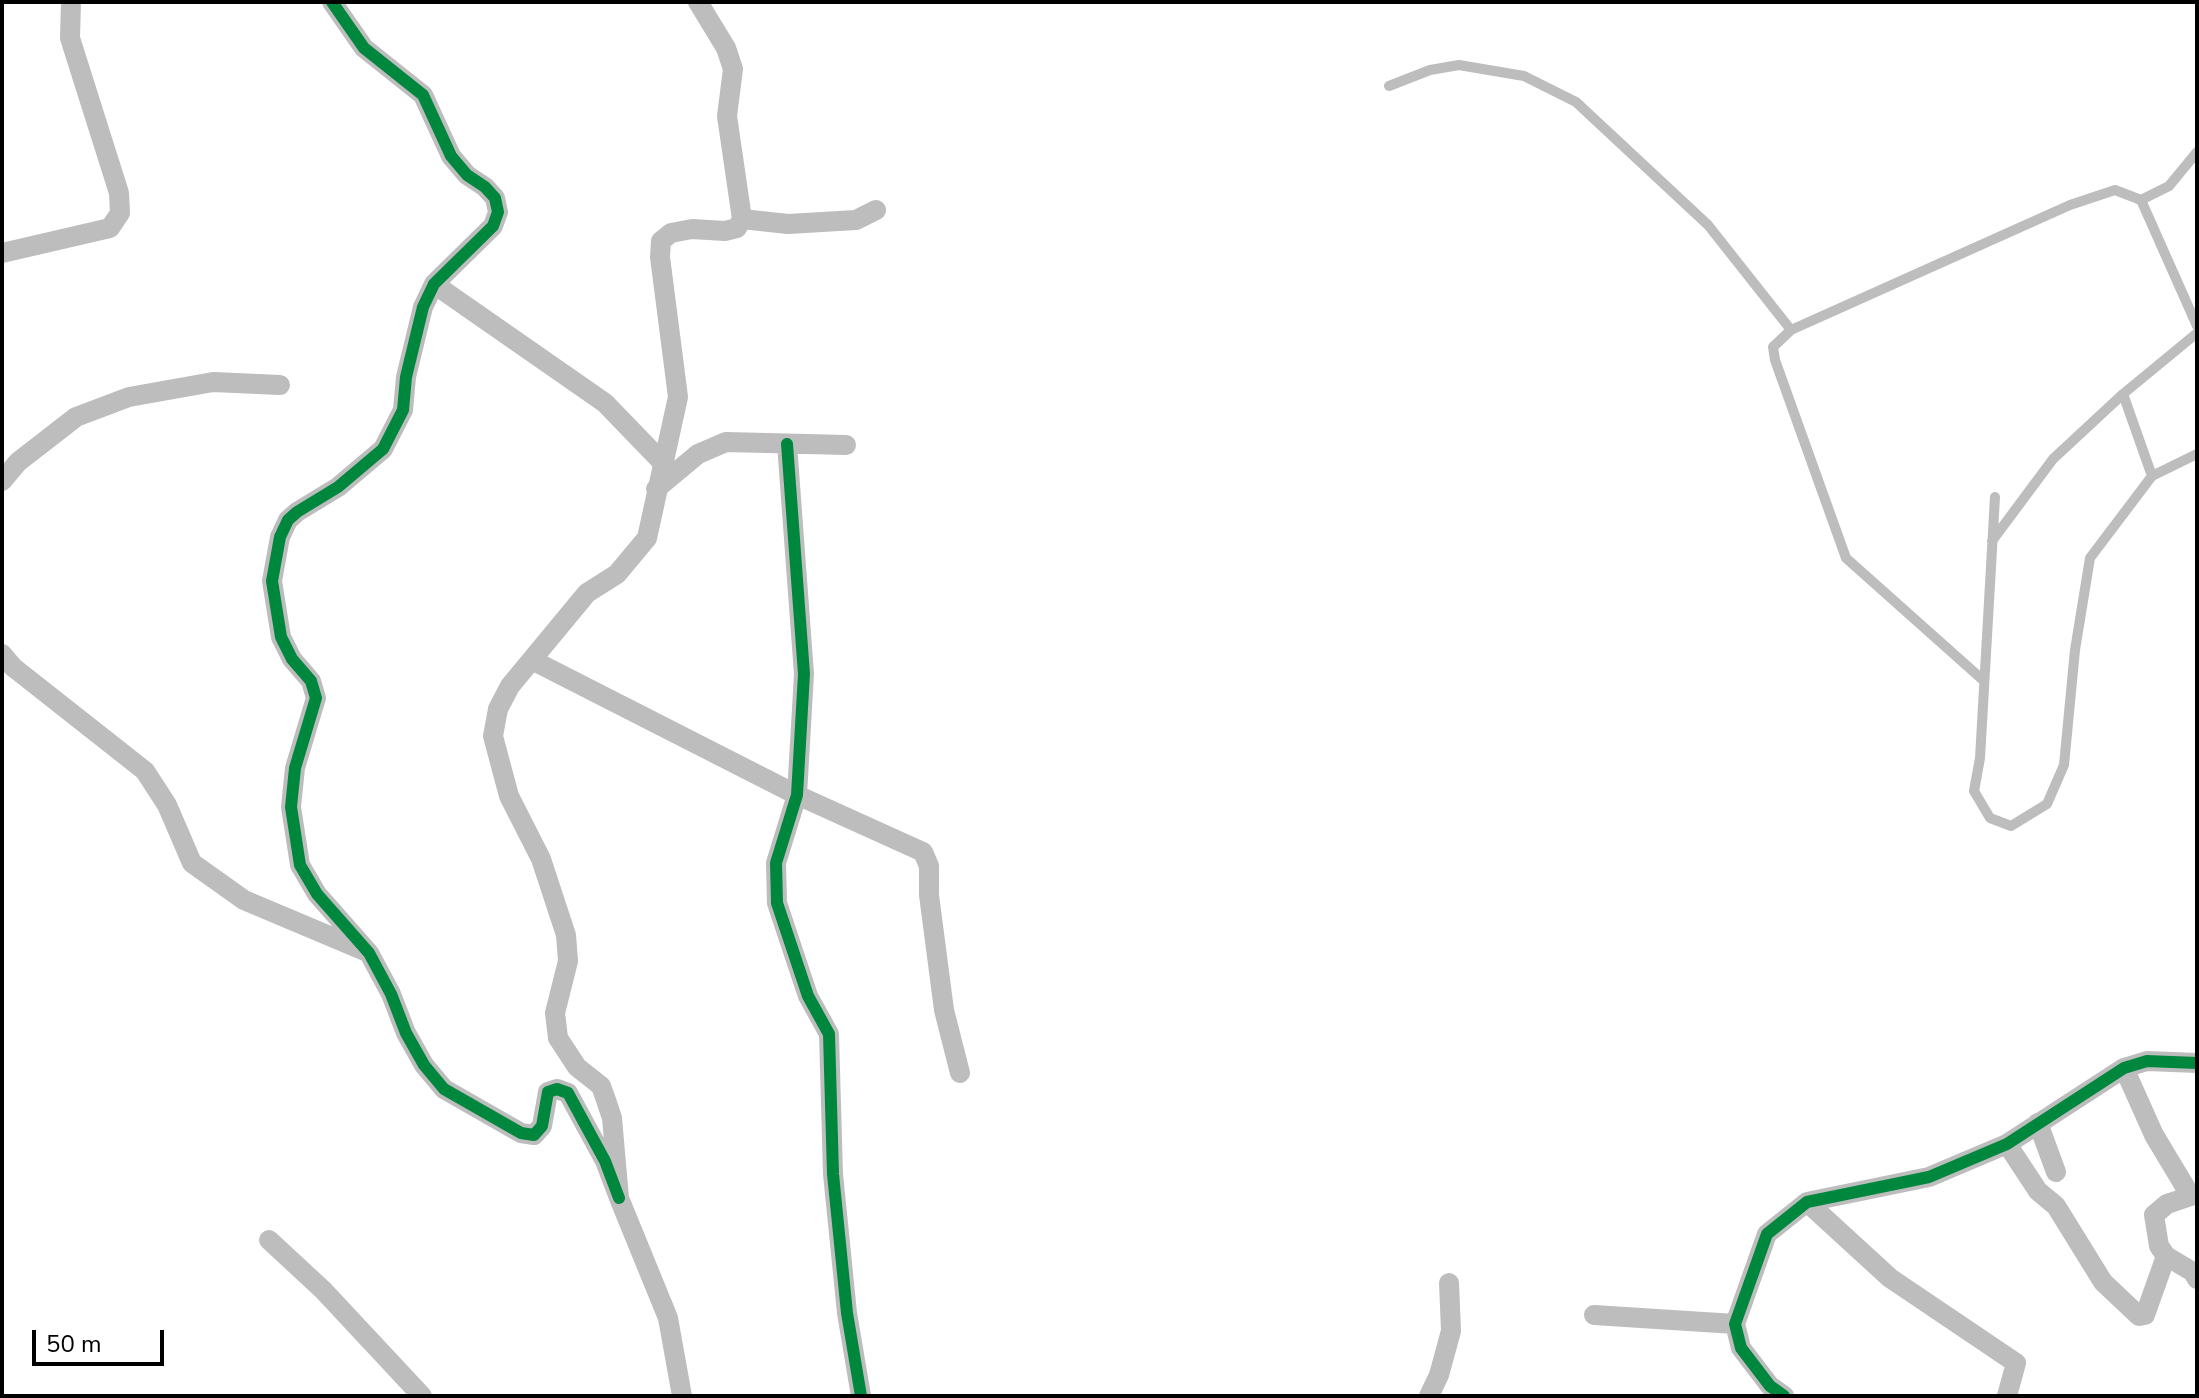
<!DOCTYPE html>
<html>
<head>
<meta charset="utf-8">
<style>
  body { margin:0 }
  #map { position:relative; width:2199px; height:1398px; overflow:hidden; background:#fff; font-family:"Nunito Sans",sans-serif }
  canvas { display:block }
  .frame { position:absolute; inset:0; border:4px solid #000; pointer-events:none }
  .scale { position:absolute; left:32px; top:1330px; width:132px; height:36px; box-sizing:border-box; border:4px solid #000; border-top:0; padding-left:10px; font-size:24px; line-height:28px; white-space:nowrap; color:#000; -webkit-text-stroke:6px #fff; paint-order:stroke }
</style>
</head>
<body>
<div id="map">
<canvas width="2199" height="1398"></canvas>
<div class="frame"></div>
<div class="scale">50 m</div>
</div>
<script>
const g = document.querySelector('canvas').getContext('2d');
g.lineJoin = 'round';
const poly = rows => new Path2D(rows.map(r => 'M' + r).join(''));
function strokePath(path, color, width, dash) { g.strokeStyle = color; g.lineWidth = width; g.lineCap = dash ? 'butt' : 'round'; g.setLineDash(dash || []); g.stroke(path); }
strokePath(poly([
  [1389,86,1430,70,1459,65,1524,76,1576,102,1708,225,1791,330,2070,205,2115,190,2141,200],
  [2197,152,2169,186,2141,200,2197,326],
  [1791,330,1773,347,1775,360,1846,558,1984,681],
  [2123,394,2152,476],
  [1995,497,1980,758,1974,791,1990,818,2011,826,2047,804,2064,765,2075,650,2090,558,2152,476,2197,454],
  [1992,541,2053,459,2123,394,2197,333]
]), '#bdbdbd', 10);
strokePath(poly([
  [332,2,364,48,423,95,451,156,467,175,485,187,495,198,498,212,493,226,434,284,423,307,406,377,403,410,383,449,338,487,297,512,288,520,280,537,272,581,281,637,292,659,311,681,316,698,295,768,291,807,300,865,317,894,369,953,391,994,406,1033,424,1065,444,1089,521,1133,534,1135,542,1126,548,1092,557,1089,568,1093,605,1161,619,1198],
  [742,219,788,224,856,220,876,210],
  [2,253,110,228,120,213,119,193,70,38,71,2],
  [434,284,605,403,663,463],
  [787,444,804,674,797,795,776,863,777,903,808,996,829,1034,833,1174,847,1313,861,1396],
  [2,481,18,462,76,417,129,397,213,382,280,385],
  [656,489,698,454,726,442,846,445],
  [2,654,13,667,145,771,167,805,192,863,244,900,365,951],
  [532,660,797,795,923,852,929,866,929,895,944,1010,960,1073],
  [2124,1068,2154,1135,2190,1195],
  [2038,1123,2056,1172],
  [2007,1144,2038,1191,2056,1206,2103,1282,2139,1316,2145,1315,2166,1256],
  [2197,1194,2167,1204,2154,1215,2159,1246,2166,1256,2193,1272,2197,1279],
  [1807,1202,1890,1278,2016,1363,2007,1396],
  [269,1240,323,1290,422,1396],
  [1594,1315,1735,1324],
  [682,1396,668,1318,619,1198,612,1118,606,1100,601,1086,577,1067,558,1038,555,1013,568,961,566,935,541,859,509,796,493,736,498,709,510,686,587,593,617,574,647,538,678,397,660,257,661,241,671,233,692,229,725,231,737,228,742,219,727,116,733,69,726,48,698,2],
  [1429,1396,1439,1375,1451,1331,1449,1283],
  [1784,1396,1770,1386,1741,1348,1735,1324,1767,1234,1807,1202,1929,1177,2007,1144,2124,1068,2147,1061,2197,1063]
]), '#bdbdbd', 20);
strokePath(poly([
  [332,2,364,48,423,95,451,156,467,175,485,187,495,198,498,212,493,226,434,284,423,307,406,377,403,410,383,449,338,487,297,512,288,520,280,537,272,581,281,637,292,659,311,681,316,698,295,768,291,807,300,865,317,894,369,953,391,994,406,1033,424,1065,444,1089,521,1133,534,1135,542,1126,548,1092,557,1089,568,1093,605,1161,619,1198],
  [787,444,804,674,797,795,776,863,777,903,808,996,829,1034,833,1174,847,1313,861,1396],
  [1784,1396,1770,1386,1741,1348,1735,1324,1767,1234,1807,1202,1929,1177,2007,1144,2124,1068,2147,1061,2197,1063]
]), '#00873e', 12);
</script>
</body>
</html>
